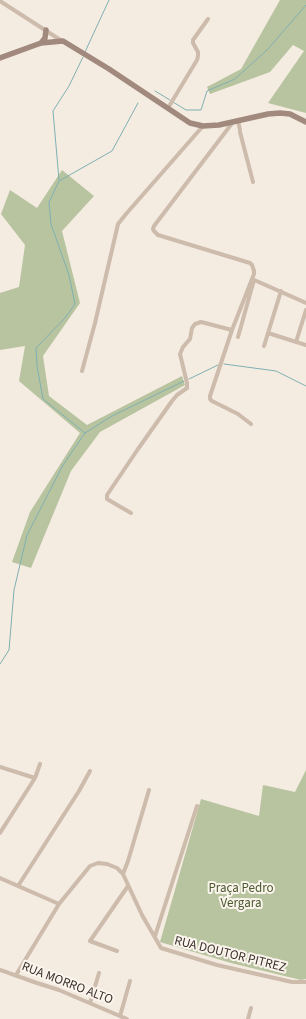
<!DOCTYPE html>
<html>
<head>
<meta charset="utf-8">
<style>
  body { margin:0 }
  canvas { display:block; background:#f4ebe1 }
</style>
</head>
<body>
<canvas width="306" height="1019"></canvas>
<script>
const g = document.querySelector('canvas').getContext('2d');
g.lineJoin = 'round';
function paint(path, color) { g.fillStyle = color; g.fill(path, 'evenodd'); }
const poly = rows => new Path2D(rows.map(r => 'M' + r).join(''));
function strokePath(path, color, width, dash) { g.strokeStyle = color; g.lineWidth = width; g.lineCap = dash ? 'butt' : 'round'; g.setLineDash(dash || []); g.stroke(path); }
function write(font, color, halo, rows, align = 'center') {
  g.font = font + ' "Source Sans 3",sans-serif'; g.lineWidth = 4; g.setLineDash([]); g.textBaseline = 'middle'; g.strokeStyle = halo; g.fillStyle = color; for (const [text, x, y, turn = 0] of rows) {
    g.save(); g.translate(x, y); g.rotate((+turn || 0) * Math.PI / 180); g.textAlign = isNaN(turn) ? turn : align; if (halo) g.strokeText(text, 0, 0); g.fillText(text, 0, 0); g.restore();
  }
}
paint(poly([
  [280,0,306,0,306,113,268,103,304,51,293,45,270,72,210,94,207,87,241,69],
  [62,170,94,196,62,231,80,303,43,356,49,396,87,425,182,376,185,385,100,432,71,471,31,568,12,562,30,512,80,433,19,381,25,346,0,350,0,293,19,287,25,245,1,214,10,190,37,208],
  [306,770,306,979,301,980,231,963,160,942,201,799,259,816,263,785,295,792]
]), '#b8c4a0');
strokePath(poly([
  [85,52,109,0],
  [155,91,170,100],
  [173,102,186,110,201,110,207,91,235,79,268,49,306,5],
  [59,180,53,111,69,86,83,57],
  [224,364,276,371,306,386],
  [189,379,218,365],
  [85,433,43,399,37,366,36,348,65,318,75,304,69,275,51,224,49,202,59,181,112,151,138,103],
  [0,664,9,650,14,590,27,535,63,465,85,433,112,416,184,381]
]), '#7fb0b2', 1);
strokePath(poly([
  [0,1,62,41],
  [168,108,197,60,198,56,198,52,193,43,193,40,208,19],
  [238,121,240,130],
  [233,122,154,226,153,229,154,231,158,235,250,263,252,265,254,271,254,274,232,330,210,396,210,399,212,401,238,414,251,424],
  [240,132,253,182],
  [252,279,306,303],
  [268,333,306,345],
  [238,337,254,280],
  [296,342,306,310],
  [264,346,281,291],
  [82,371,95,323,118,224,126,214,203,126],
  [131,513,107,499,107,495,138,449,172,401,177,395,187,388,187,383,180,354,183,347,190,339,192,328,195,324,201,322,232,330],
  [0,767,35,778],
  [0,833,35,778,40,764],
  [123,874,128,861,149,790],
  [0,878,59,904],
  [18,886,79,791,90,771],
  [155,936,197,806],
  [117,951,90,941,128,886],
  [0,970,37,983,59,990,127,1019],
  [16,975,59,904,90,866,98,863,107,864,117,868,123,874,142,915,161,948,217,965,292,982,306,982],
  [90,1003,99,973],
  [120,1016,130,981],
  [248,1019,251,1008]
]), '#cdbbac', 4);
strokePath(poly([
  [41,43,45,38,46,30],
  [0,58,41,43,63,41,109,69,190,123,203,126,219,125,268,114,280,113,290,114,306,122]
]), '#a18a7d', 5.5);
write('13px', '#4a5a2e', '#fbf5ee', [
  ["Praça Pedro",241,889],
  ["Vergara",241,904]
]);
write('13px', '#3b302b', '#fbf5ee', [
  ["RUA DOUTOR PITREZ",230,955,14],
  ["RUA MORRO ALTO",67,984,21]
]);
</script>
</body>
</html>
